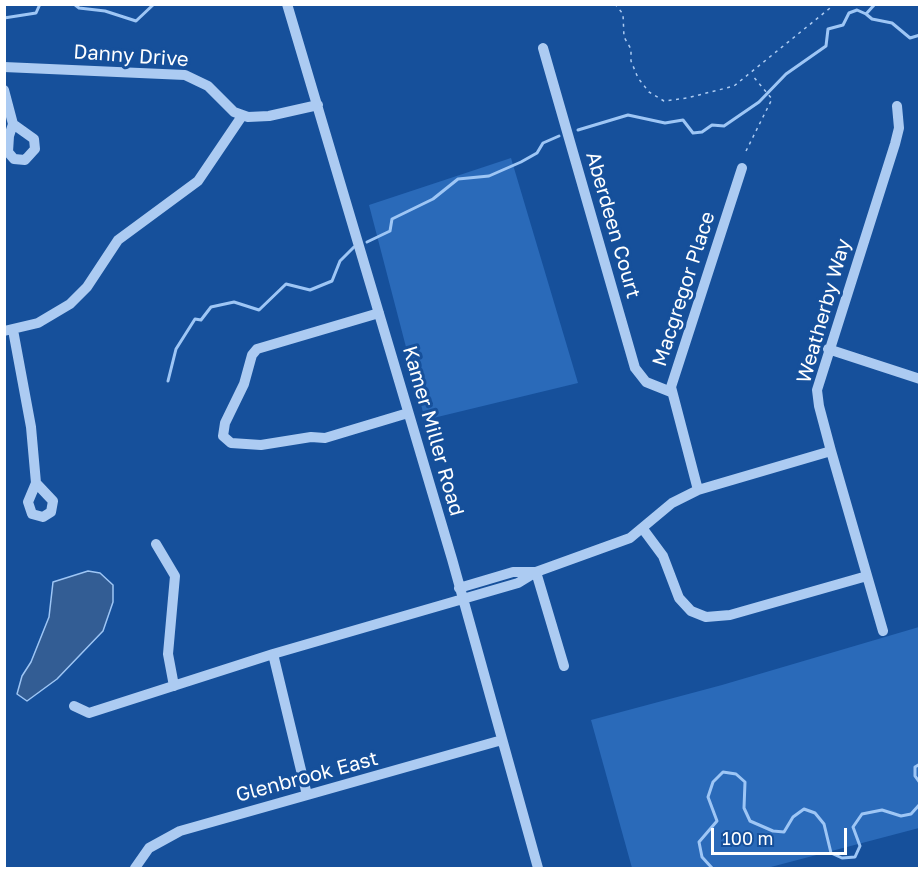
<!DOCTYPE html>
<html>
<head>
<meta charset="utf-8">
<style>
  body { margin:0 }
  #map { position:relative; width:924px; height:873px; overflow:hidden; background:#16509b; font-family:"Golos Text",sans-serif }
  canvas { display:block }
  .frame { position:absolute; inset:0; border:6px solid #fff; pointer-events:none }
  .scale { position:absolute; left:711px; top:828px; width:136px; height:27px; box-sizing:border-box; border:3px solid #fff; border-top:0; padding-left:8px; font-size:18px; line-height:21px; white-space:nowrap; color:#fff; -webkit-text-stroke:4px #16509b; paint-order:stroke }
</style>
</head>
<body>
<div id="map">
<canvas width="924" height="873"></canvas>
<div class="frame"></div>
<div class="scale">100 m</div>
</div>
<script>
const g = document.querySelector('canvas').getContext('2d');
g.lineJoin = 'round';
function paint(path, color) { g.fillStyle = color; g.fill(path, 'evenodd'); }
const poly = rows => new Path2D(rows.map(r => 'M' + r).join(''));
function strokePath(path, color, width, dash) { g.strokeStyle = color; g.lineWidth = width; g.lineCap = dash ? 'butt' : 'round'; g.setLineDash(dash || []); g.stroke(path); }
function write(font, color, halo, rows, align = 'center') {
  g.font = font + ' "Golos Text",sans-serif'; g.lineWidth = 6; g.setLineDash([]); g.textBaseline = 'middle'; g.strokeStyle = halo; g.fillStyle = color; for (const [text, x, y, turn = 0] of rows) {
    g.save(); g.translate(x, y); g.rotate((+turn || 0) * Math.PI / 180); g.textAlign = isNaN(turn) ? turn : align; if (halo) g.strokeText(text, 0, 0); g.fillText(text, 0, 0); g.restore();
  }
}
paint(poly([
  [511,158,578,383,425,420,369,205],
  [919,627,919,828,767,868,632,868,591,720,722,685]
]), '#2a6ab9');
const water = poly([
  [88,571,100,573,113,585,113,602,103,631,57,679,27,701,17,694,22,676,31,662,49,617,53,582,88,571]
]);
paint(water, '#335d94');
strokePath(water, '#9ec6f5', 1.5);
strokePath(poly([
  [74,4,79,8,105,11,136,21,154,4],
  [875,4,866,14,872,19,892,23,910,38,920,35],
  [4,18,36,13,40,4],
  [578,130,628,115,665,123,683,120,693,133,702,132,712,125,724,126,759,102,786,74,826,46,828,29,843,25,849,13,857,10,866,14],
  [367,242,390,231,392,219,433,199,458,179,489,176,521,162,537,153,543,143,559,136],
  [168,381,176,349,195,319,201,320,211,307,234,302,259,310,286,284,310,290,332,281,340,261,354,247],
  [920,764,915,767,915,776,920,783],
  [712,868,702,857,699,842,717,821,708,797,713,782,723,772,736,774,745,782,744,808,750,821,773,831,784,832,793,817,804,809,815,813,824,824,831,853,842,858,855,857,860,846,853,827,862,814,882,810,901,816,911,814,920,804]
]), '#9ec6f5', 3);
strokePath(poly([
  [615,4,623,14,624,37,631,49,631,61,638,78,649,92,664,101,687,98,734,86,835,4],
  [746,151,772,99,752,75]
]), '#accbf2', 1.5, [3, 4.5]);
strokePath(poly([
  [287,4,452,559,538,868],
  [543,48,635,368,646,382,671,392],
  [4,67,185,75,208,86,234,112,248,117,269,116,318,105],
  [4,90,13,124],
  [13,124,34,139,35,149,25,160,14,159,8,152,9,136,13,124],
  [379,313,257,349,252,355,244,384,225,423,223,436,231,443,261,445,311,437,325,438,408,413],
  [13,330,31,427,36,483],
  [4,331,38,323,70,304,87,287,118,240,198,181,242,116],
  [828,349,920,379],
  [36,483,53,501,51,512,43,517,32,514,28,502,36,483],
  [698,490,671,387,742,168],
  [643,529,663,556,679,598,691,611,706,617,730,615,867,576],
  [156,544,175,576,168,654,174,686],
  [536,572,564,666],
  [459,588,513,572,536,572],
  [883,631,831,451,819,406,817,390,895,144,899,128,897,106],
  [273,654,307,795],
  [74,706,89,713,273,654,518,583,536,572,630,538,672,503,698,490,831,451],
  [135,868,149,848,180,831,502,740]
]), '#accbf2', 10);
write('20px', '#fff', '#16509b', [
  ["Danny Drive",131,56,4],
  ["Aberdeen Court",613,225,74],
  ["Macgregor Place",684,289,-72],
  ["Weatherby Way",824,311,-74],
  ["Kamer Miller Road",433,431,74],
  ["Glenbrook East",307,777,-15]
]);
</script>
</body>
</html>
